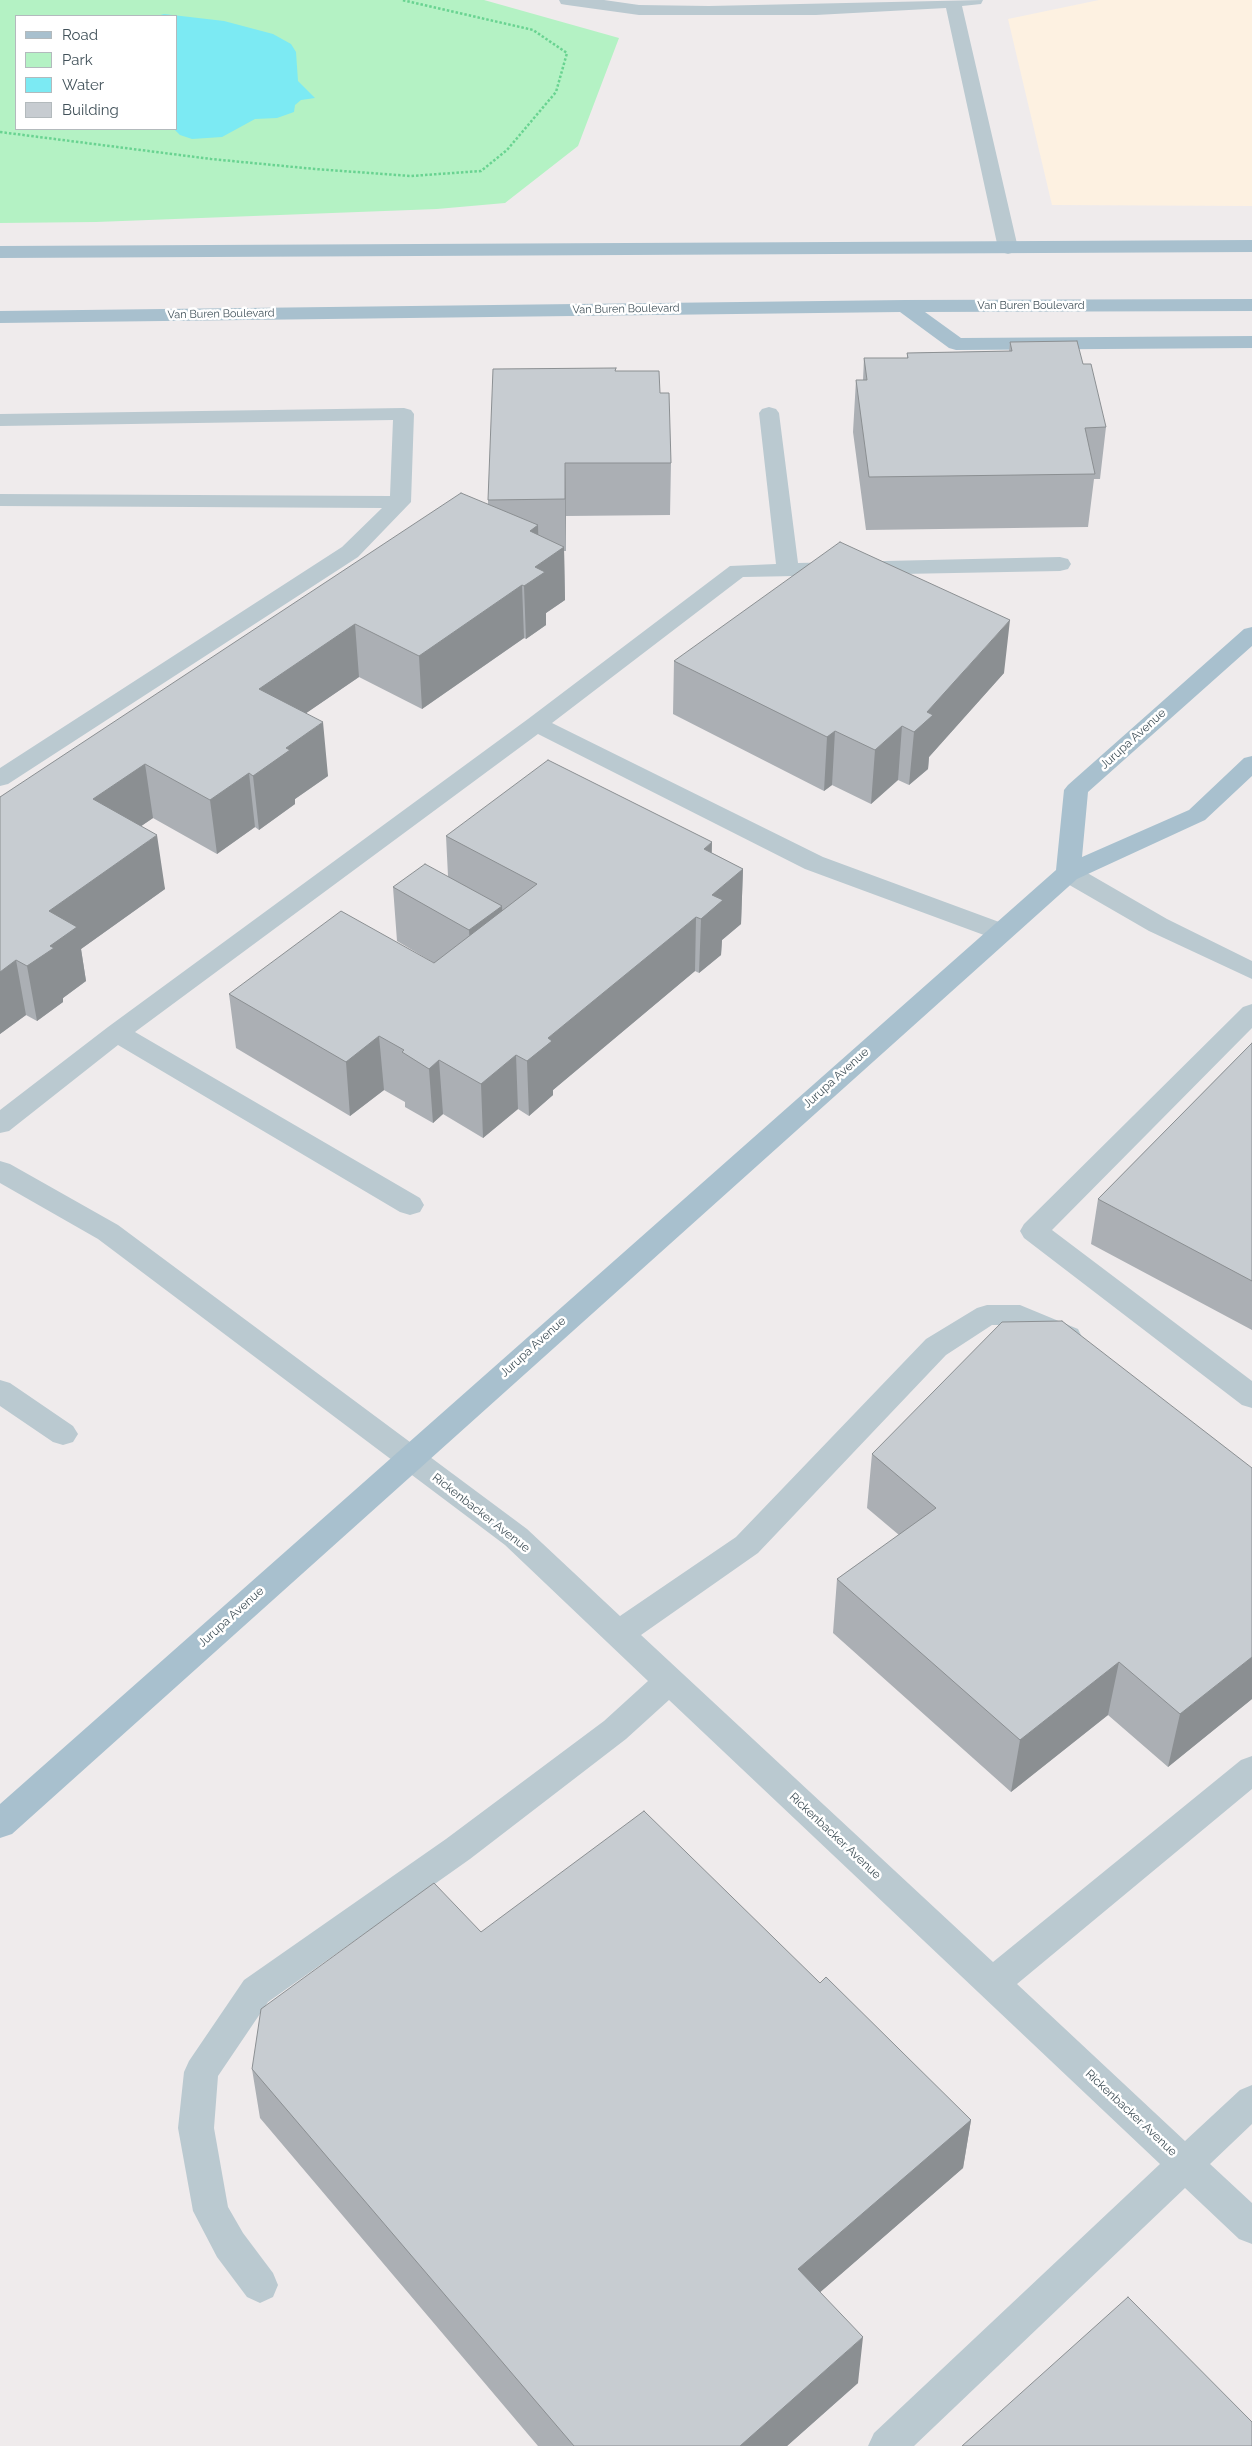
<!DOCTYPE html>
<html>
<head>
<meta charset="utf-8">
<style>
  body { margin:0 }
  #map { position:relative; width:1252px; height:2446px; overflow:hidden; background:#efebec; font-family:Raleway,sans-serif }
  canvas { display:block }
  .legend { position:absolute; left:15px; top:15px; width:162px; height:115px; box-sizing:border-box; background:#fff; border:1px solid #b3babd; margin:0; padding:6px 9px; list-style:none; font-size:15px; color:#42525a }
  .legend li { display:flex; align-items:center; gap:10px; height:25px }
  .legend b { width:25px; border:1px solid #b3babd }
</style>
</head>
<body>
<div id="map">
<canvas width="1252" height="2446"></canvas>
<ul class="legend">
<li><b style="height:6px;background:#a8c0ce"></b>Road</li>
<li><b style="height:14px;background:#b4f2c4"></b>Park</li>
<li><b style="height:14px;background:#7ceaf3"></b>Water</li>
<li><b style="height:14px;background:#c7ccd1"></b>Building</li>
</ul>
</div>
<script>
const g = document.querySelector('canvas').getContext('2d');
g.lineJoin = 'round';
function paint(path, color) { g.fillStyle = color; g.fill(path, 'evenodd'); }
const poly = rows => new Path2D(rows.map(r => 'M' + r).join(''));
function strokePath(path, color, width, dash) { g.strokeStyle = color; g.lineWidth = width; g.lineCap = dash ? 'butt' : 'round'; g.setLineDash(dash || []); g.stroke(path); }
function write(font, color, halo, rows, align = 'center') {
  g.font = font + ' Raleway,sans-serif'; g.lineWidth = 5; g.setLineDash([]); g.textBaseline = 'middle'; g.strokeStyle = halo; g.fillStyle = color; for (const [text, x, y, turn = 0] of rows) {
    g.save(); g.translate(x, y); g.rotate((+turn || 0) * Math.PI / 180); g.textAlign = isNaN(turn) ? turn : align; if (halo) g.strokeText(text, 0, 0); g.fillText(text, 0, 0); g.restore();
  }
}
paint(poly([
  [1099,0,1252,0,1252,206,1052,205,1008,19]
]), '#fdf1e1');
paint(poly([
  [0,0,484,0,619,38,578,146,505,203,437,209,96,222,0,223],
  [16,16,176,16,176,129,16,129]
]), '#b4f2c4');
paint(poly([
  [164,14,224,21,273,34,291,44,296,52,298,81,315,98,301,100,295,105,294,112,277,118,255,119,222,137,192,139,180,135,174,129,176,129,176,16,157,16]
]), '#7ceaf3');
strokePath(poly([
  [0,132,211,159,315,169,411,176,481,171,507,150,556,92,567,53,533,30,402,0]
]), '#69d391', 2.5, [2.5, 2]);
paint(poly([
  [559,0,604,0,639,5,709,6,983,0,981,4,962,6,1018,248,1015,252,1008,254,1001,252,998,248,946,8,816,15,639,15,567,5,561,4,559,0],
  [769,407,776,409,779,413,798,563,1060,557,1068,559,1071,564,1068,569,1060,571,743,577,552,723,823,857,1010,926,1013,932,1010,938,1001,940,992,938,805,869,538,734,135,1032,420,1198,424,1205,420,1212,410,1215,400,1212,118,1045,9,1131,0,1133,0,1110,108,1027,528,719,730,566,776,564,759,413,762,409,769,407],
  [404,408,411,410,414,414,411,502,358,557,8,784,0,786,0,768,342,547,382,508,0,506,0,494,390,496,393,420,0,426,0,414,404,408],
  [1068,865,1077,867,1167,919,1252,961,1252,979,1149,931,1059,879,1056,873,1059,867,1068,865],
  [1252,1004,1252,1028,1052,1230,1252,1381,1252,1408,1242,1405,1024,1238,1020,1231,1024,1224,1243,1007,1252,1004],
  [0,1161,10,1164,118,1225,527,1529,620,1616,736,1537,926,1339,977,1308,987,1305,1020,1305,1078,1329,1082,1337,1078,1345,1068,1348,1017,1325,992,1325,946,1355,758,1553,641,1635,993,1962,1241,1760,1252,1756,1252,1789,1017,1984,1185,2141,1240,2090,1252,2085,1252,2124,1210,2164,1252,2203,1252,2244,1239,2239,1185,2188,914,2446,868,2446,874,2433,1160,2164,669,1700,626,1739,470,1859,268,2002,218,2076,214,2128,228,2207,243,2233,273,2273,278,2285,273,2297,260,2303,247,2297,217,2257,193,2211,178,2128,184,2072,189,2061,244,1980,446,1839,604,1721,648,1681,505,1545,98,1239,0,1183,0,1161],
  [0,1380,10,1383,73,1426,78,1434,73,1442,63,1445,53,1442,0,1406,0,1380]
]), '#bac9d0');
paint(poly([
  [1252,240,1252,252,0,258,0,246,1252,240],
  [1252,299,1252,311,925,312,961,338,1252,336,1252,348,956,350,949,348,900,312,0,323,0,311,905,300,1252,299],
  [1252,627,1252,646,1088,792,1082,857,1189,810,1244,758,1252,756,1252,776,1205,820,1077,879,12,1834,0,1838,0,1804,1056,870,1064,790,1068,785,1244,629,1252,627]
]), '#a8c0ce');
paint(poly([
  [1010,342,1083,364,1106,427,1100,479,1094,479,1088,527,866,530,853,432,856,380,863,380,864,358,907,358,907,353,1009,351],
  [616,371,660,393,671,463,670,515,566,516,566,551,564,551,565,600,546,613,546,625,526,639,524,638,422,709,359,677,306,713,328,776,295,799,295,804,259,830,255,827,217,854,153,818,141,826,165,889,81,949,86,981,63,998,63,1002,37,1021,26,1015,0,1034,0,797,488,504,488,500],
  [674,661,1004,673,929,757,928,769,909,785,898,780,871,804,832,785,824,791,673,714],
  [446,836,712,853,743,869,741,924,722,940,721,955,699,973,695,971,553,1090,553,1095,529,1116,518,1109,483,1138,443,1114,433,1123,405,1107,405,1102,384,1090,350,1116,236,1048,229,994,434,963,397,941,393,887,448,876],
  [1252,1043,1252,1330,1091,1244,1098,1199],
  [872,1454,1252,1468,1252,1699,1168,1767,1108,1715,1011,1792,833,1633,837,1579,899,1535,867,1508],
  [481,1932,820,1983,971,2120,963,2168,820,2292,858,2383,787,2446,538,2446,260,2118,252,2069]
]), '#abafb4');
paint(poly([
  [565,463,566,516,566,551,565,499],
  [538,525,539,564,564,547,565,600,546,613,546,625,526,639,524,586,530,531],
  [522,585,524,638,422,709,419,656],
  [1010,620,1004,673,929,757,928,769,909,785,914,732,927,712],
  [355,624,359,677,264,742,259,689],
  [323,722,328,776,295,799,295,804,259,830,253,776,286,748],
  [902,726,898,780,871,804,875,750],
  [835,731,832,785,824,791,827,737],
  [145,764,153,818,102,853,93,799],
  [249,773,255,827,217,854,210,800],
  [157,835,165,889,81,949,86,981,63,998,63,1002,37,1021,27,966,49,911],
  [712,842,711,896,704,849],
  [743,869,741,924,722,940,721,955,699,973,701,919,712,895],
  [502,906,505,960,472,984,469,930],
  [696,917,695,971,553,1090,553,1095,529,1116,527,1061,548,1038],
  [16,960,26,1015,0,1034,0,972],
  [379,1036,384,1090,350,1116,346,1062],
  [516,1055,518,1109,483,1138,481,1084],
  [439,1060,443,1114,433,1123,429,1069],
  [1252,1657,1252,1699,1168,1767,1180,1714],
  [1119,1662,1108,1715,1011,1792,1020,1740],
  [971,2120,963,2168,794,2315,798,2269],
  [863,2337,858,2383,787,2446,740,2446]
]), '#8b8f92');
const building = poly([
  [1077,341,1083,364,1091,364,1106,427,1085,428,1095,474,869,477,856,380,867,380,864,358,908,358,907,353,1012,351,1010,342,1077,341],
  [616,368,615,371,659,371,660,393,669,393,671,463,565,463,565,499,488,500,493,369,616,368],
  [461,493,538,525,530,531,564,547,535,567,545,572,524,586,522,585,419,656,355,624,259,689,323,722,286,748,290,750,253,776,249,773,210,800,145,764,93,799,157,835,49,911,77,927,50,946,54,948,27,966,16,960,0,972,0,797,461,493],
  [840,542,1010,620,927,712,933,715,914,732,902,726,875,750,835,731,827,737,674,661,840,542],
  [548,760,712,842,704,849,743,869,712,895,723,900,701,919,696,917,548,1038,552,1041,527,1061,516,1055,481,1084,439,1060,429,1069,402,1052,404,1050,379,1036,346,1062,229,994,341,911,434,963,537,884,446,836,548,760],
  [425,864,502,906,469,930,393,887,425,864],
  [1252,1043,1252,1281,1098,1199,1252,1043],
  [1062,1321,1252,1468,1252,1657,1180,1714,1119,1662,1020,1740,837,1579,936,1508,872,1454,1002,1322,1062,1321],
  [644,1811,820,1983,826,1977,971,2120,798,2269,863,2337,740,2446,574,2446,252,2069,261,2009,434,1883,481,1932,644,1811],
  [1128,2297,1252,2422,1252,2446,962,2446,1128,2297]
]);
paint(building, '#c7ccd1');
strokePath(building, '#8b8f92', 1);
write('11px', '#42525a', '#fff', [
  ["Van Buren Boulevard",1031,306],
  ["Van Buren Boulevard",626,309,-1],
  ["Van Buren Boulevard",221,314,-1]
]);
write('12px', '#42525a', '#fff', [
  ["Jurupa Avenue",1133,739,-42],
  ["Jurupa Avenue",836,1078,-42],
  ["Jurupa Avenue",533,1347,-42],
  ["Rickenbacker Avenue",481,1513,38],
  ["Jurupa Avenue",231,1617,-42],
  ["Rickenbacker Avenue",835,1836,43],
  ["Rickenbacker Avenue",1131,2113,43]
]);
</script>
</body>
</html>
